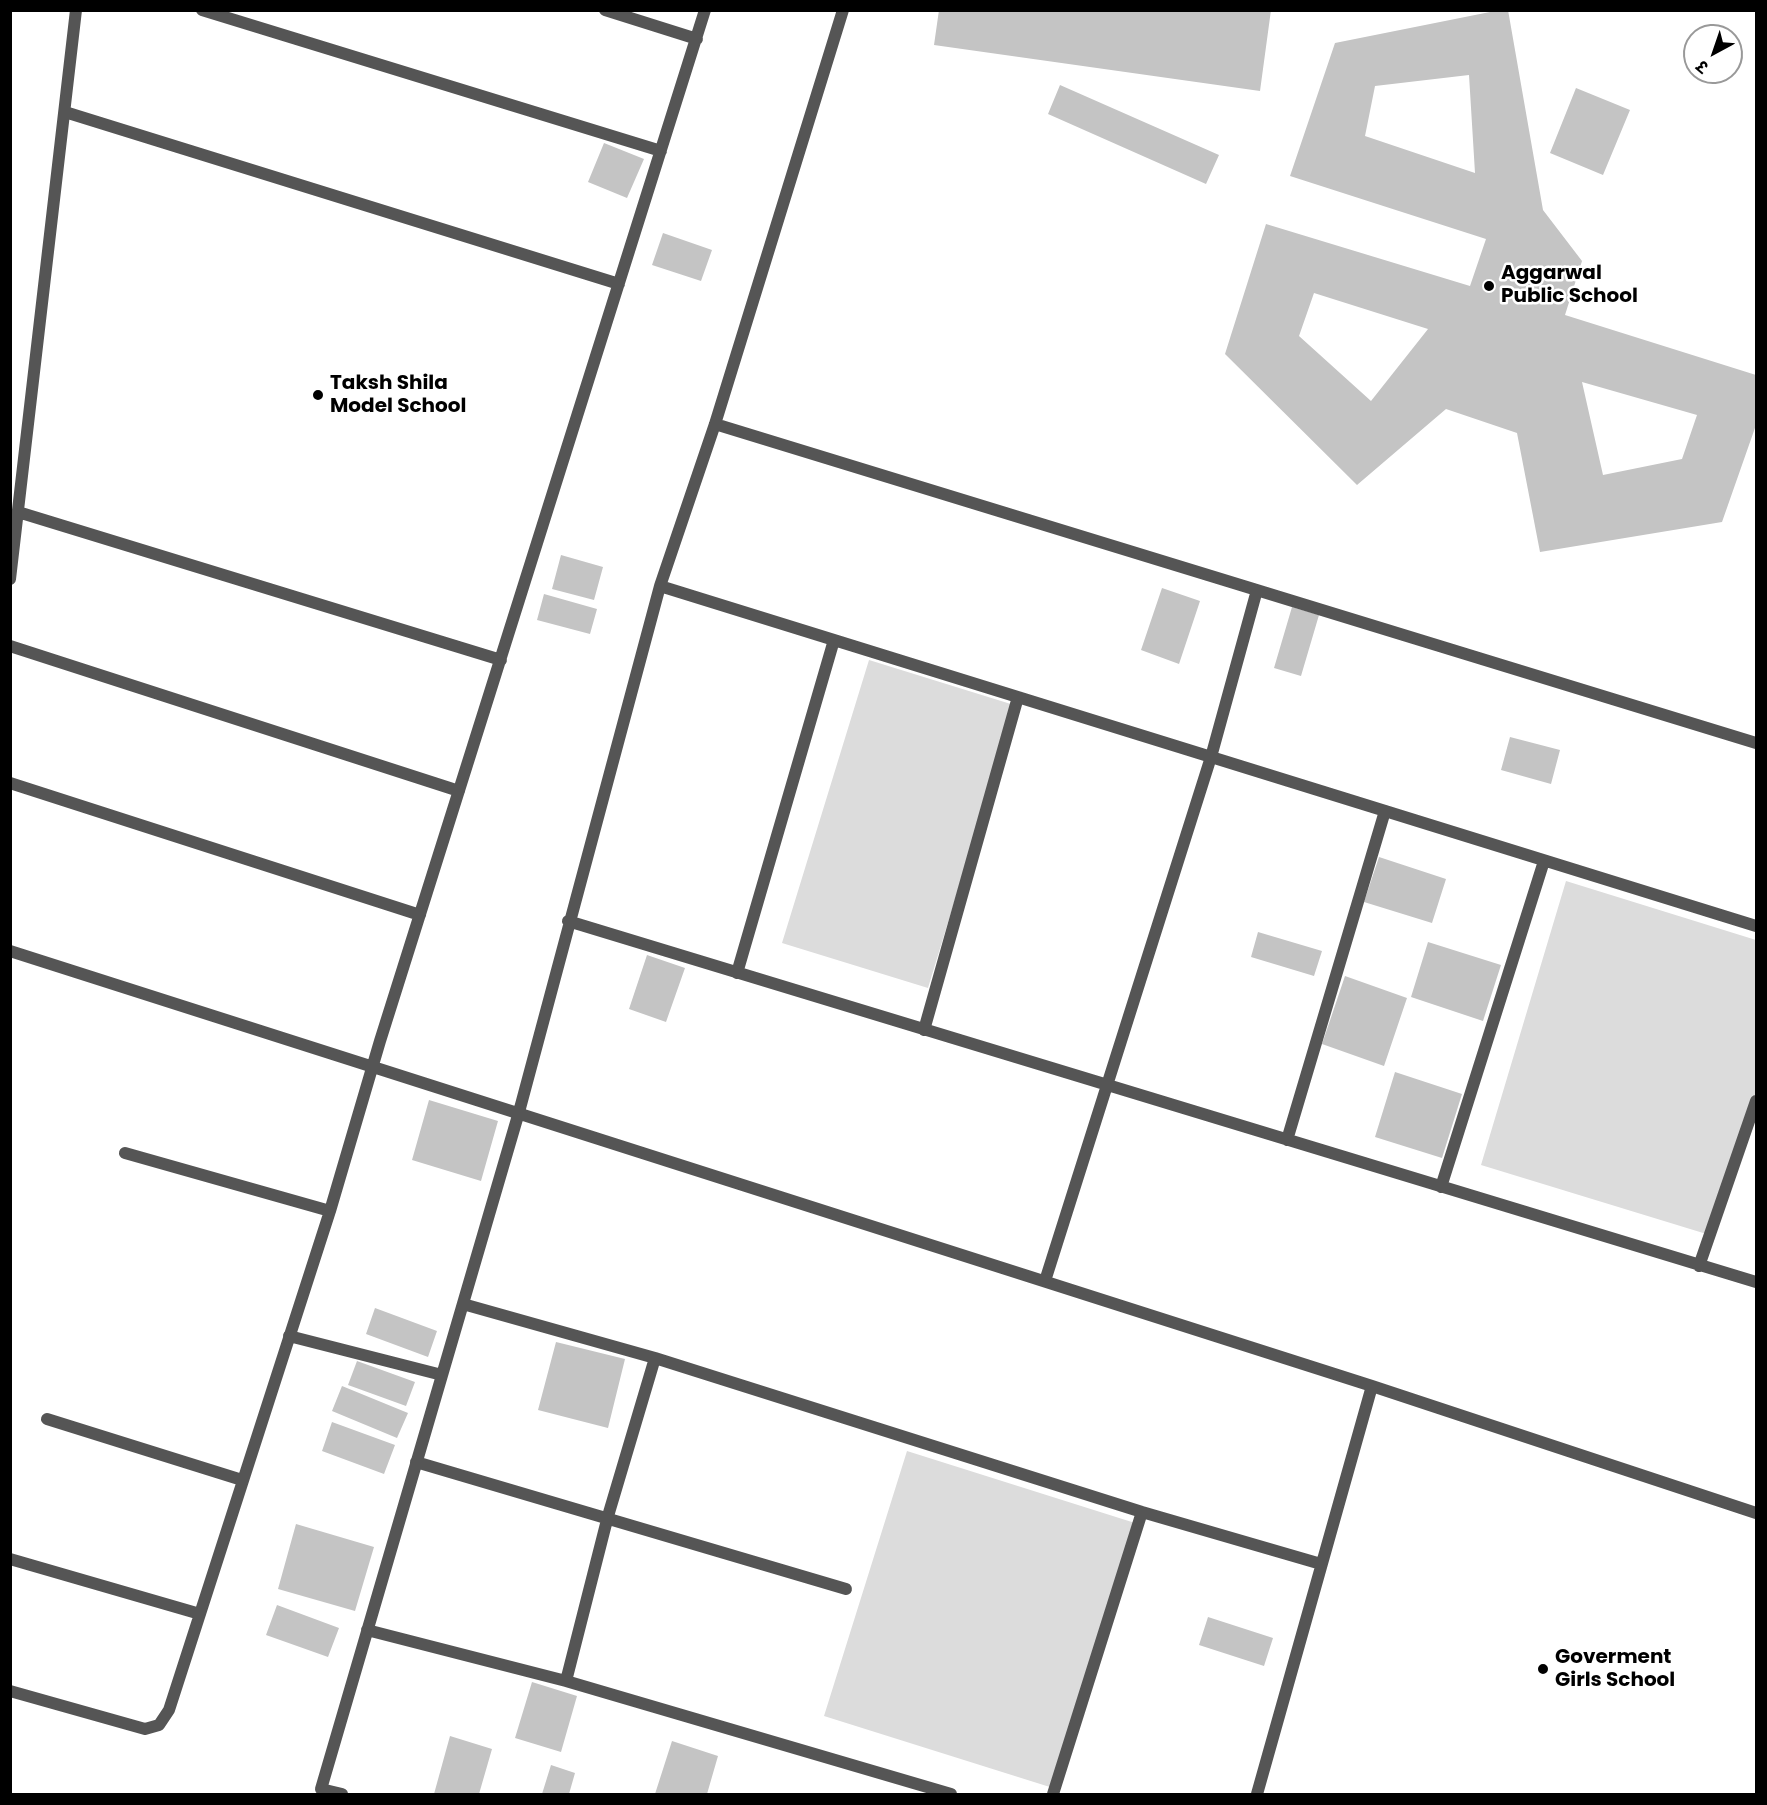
<!DOCTYPE html>
<html>
<head>
<meta charset="utf-8">
<style>
  body { margin:0 }
  #map { position:relative; width:1767px; height:1805px; overflow:hidden; background:#fff; font-family:Poppins,"Noto Sans Devanagari",sans-serif }
  canvas { display:block }
  .frame { position:absolute; inset:0; border:12px solid #000; pointer-events:none }
  .north { position:absolute; left:1683px; top:24px; width:60px; height:60px; box-sizing:border-box; background:#fff; border:2px solid #999; border-radius:50%; rotate:220deg; font-size:16px; font-weight:700; line-height:24px; text-align:center; color:#000 }
  .north::after { content:''; display:block; margin:auto; width:21px; height:27px; background:#000; clip-path:polygon(50% 0,100% 100%,50% 72%,0 100%) }
</style>
</head>
<body>
<div id="map">
<canvas width="1767" height="1805"></canvas>
<div class="frame"></div>
<div class="north">उ</div>
</div>
<script>
const g = document.querySelector('canvas').getContext('2d');
g.lineJoin = 'round';
function paint(path, color) { g.fillStyle = color; g.fill(path, 'evenodd'); }
const poly = rows => new Path2D(rows.map(r => 'M' + r).join(''));
function strokePath(path, color, width, dash) { g.strokeStyle = color; g.lineWidth = width; g.lineCap = dash ? 'butt' : 'round'; g.setLineDash(dash || []); g.stroke(path); }
function write(font, color, halo, rows, align = 'center') {
  g.font = font + ' Poppins,sans-serif'; g.lineWidth = 5; g.setLineDash([]); g.textBaseline = 'middle'; g.strokeStyle = halo; g.fillStyle = color; for (const [text, x, y, turn = 0] of rows) {
    g.save(); g.translate(x, y); g.rotate((+turn || 0) * Math.PI / 180); g.textAlign = isNaN(turn) ? turn : align; if (halo) g.strokeText(text, 0, 0); g.fillText(text, 0, 0); g.restore();
  }
}
paint(poly([
  [869,660,1014,705,928,988,782,943],
  [1566,881,1756,940,1756,1092,1713,1236,1481,1165],
  [907,1451,1135,1523,1053,1788,824,1716]
]), '#dcdcdc');
paint(poly([
  [939,10,1271,10,1260,91,934,45],
  [1500,10,1508,10,1543,210,1582,261,1565,315,1756,375,1756,425,1722,522,1540,552,1517,433,1446,409,1357,485,1225,354,1266,224,1470,286,1486,239,1290,176,1335,43],
  [1469,75,1475,173,1365,136,1375,86],
  [1314,293,1428,329,1371,401,1299,336],
  [1582,382,1697,415,1682,459,1603,475],
  [1060,85,1219,155,1206,184,1048,114],
  [1576,88,1630,110,1603,175,1550,153],
  [604,143,644,159,627,198,588,182],
  [663,233,712,250,701,281,652,265],
  [561,555,603,567,594,600,552,589],
  [1162,588,1200,601,1179,664,1141,650],
  [544,594,597,609,590,634,537,620],
  [1292,607,1319,615,1301,676,1274,668],
  [1510,737,1560,750,1551,784,1501,770],
  [1379,857,1446,879,1432,923,1364,902],
  [1258,932,1322,951,1314,976,1251,957],
  [1428,942,1501,965,1483,1021,1411,997],
  [647,955,685,968,666,1022,629,1009],
  [1345,976,1407,998,1384,1066,1322,1044],
  [1395,1072,1462,1094,1442,1158,1375,1137],
  [429,1100,498,1121,481,1181,412,1160],
  [375,1308,437,1331,428,1357,366,1334],
  [556,1342,625,1359,608,1428,538,1410],
  [357,1361,415,1382,406,1406,348,1385],
  [342,1386,408,1413,397,1438,332,1411],
  [332,1422,395,1445,384,1474,322,1451],
  [296,1524,374,1547,355,1611,278,1589],
  [277,1605,339,1628,328,1657,266,1635],
  [1208,1617,1273,1638,1264,1666,1199,1645],
  [532,1682,577,1696,561,1752,515,1738],
  [450,1736,492,1749,479,1794,434,1794],
  [672,1741,718,1756,707,1794,655,1794],
  [551,1765,575,1773,569,1794,542,1794]
]), '#c4c4c4');
strokePath(poly([
  [202,10,661,151],
  [605,10,697,39],
  [65,112,619,284],
  [715,424,1756,743],
  [18,512,501,660],
  [10,579,76,10],
  [660,586,1756,926],
  [10,646,459,791],
  [10,783,420,915],
  [568,921,1756,1282],
  [10,951,1372,1386,1756,1513],
  [737,973,834,640],
  [924,1030,1018,697],
  [1287,1140,1385,811],
  [125,1153,330,1211],
  [1441,1187,1544,861],
  [1699,1266,1756,1101],
  [1045,1281,1211,757,1257,590],
  [463,1304,655,1358,1142,1512,1321,1564],
  [289,1336,442,1375],
  [47,1419,242,1480],
  [416,1462,846,1589],
  [10,1559,200,1614],
  [367,1630,566,1681,951,1794],
  [566,1681,608,1516,655,1358],
  [10,1691,145,1729,159,1725,169,1710,330,1211,380,1041,705,10],
  [342,1794,321,1789,519,1112,660,586,715,424,843,10],
  [1053,1794,1142,1512],
  [1257,1794,1372,1386]
]), '#555', 12);
for (const [x, y, r, color] of [
  [1489,286,6,"#000"],
  [318,395,6,"#000"],
  [1543,1669,6,"#000"]
]) { const dot = new Path2D(); dot.arc(x, y, r, 0, 2 * Math.PI); g.fillStyle = color; g.fill(dot); strokePath(dot, '#fff', 2); }
write('bold 20px', '#000', '#fff', [
  ["Aggarwal",1501,274],
  ["Public School",1501,297],
  ["Taksh Shila",330,384],
  ["Model School",330,407],
  ["Goverment",1555,1658],
  ["Girls School",1555,1681]
], 'left');
</script>
</body>
</html>
